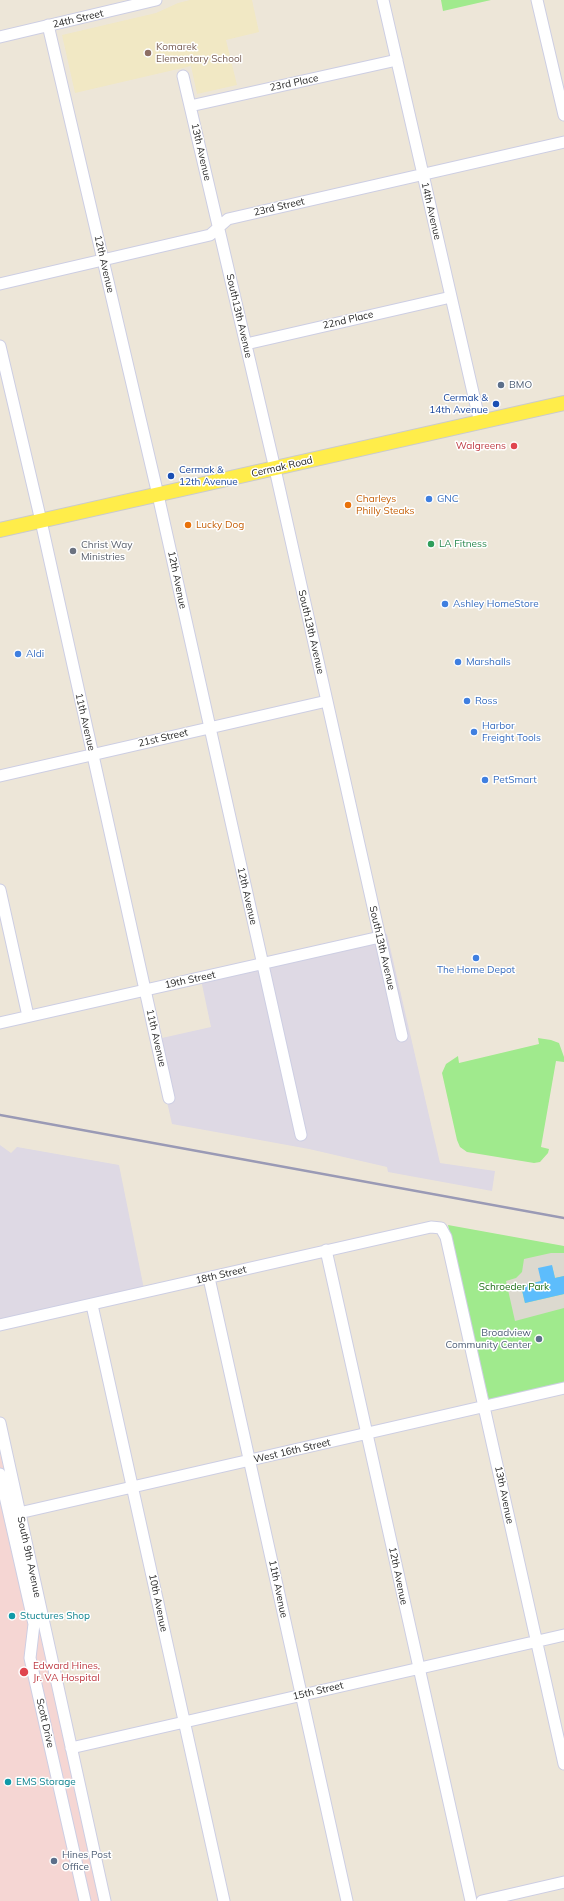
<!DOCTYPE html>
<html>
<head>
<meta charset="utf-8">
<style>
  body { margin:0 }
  canvas { display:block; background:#ede6d8 }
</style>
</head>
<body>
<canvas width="564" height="1901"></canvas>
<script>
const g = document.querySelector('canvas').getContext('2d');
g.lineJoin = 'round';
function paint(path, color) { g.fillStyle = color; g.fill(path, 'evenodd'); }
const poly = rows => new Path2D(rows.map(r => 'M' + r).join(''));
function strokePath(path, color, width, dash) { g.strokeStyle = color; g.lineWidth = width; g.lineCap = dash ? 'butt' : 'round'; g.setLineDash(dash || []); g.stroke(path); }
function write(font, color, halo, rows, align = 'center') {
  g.font = font + ' Mulish,sans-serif'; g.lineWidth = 3; g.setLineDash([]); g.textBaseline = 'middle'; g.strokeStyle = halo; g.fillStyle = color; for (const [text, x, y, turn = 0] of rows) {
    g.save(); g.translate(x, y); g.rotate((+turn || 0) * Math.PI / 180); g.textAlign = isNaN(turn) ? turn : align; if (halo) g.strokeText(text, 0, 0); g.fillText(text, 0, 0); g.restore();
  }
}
paint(poly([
  [387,934,440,1163,495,1171,492,1191,388,1172,387,1167,309,1149,172,1124,153,1040,211,1027,200,975],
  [0,1145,11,1153,17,1147,119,1165,144,1289,0,1321]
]), '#ded9e4');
paint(poly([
  [190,0,252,0,259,32,226,40,237,85,197,94,191,66,75,93,62,35,156,13,178,3]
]), '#f1e8c4');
paint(poly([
  [0,1453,58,1711,99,1901,0,1901]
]), '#f5d6d3');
paint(poly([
  [441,0,491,0,443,11],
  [538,1038,551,1040,559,1043,564,1057,564,1062,556,1061,541,1147,549,1149,548,1153,540,1162,534,1163,467,1152,460,1147,457,1140,442,1073,446,1064,458,1056,459,1063,539,1044],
  [448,1225,564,1246,564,1383,489,1401]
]), '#a0ea8d');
paint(poly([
  [551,1253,564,1253,564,1276,555,1278,552,1266,541,1281,521,1286,525,1303,564,1294,564,1308,515,1321,506,1281,516,1278,522,1272,524,1259]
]), '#dcd9cf');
paint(poly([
  [552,1265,555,1278,564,1276,564,1294,525,1303,521,1286,541,1281,538,1268]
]), '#5dbdfc');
const minor = poly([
  [383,0,480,423],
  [537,0,564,115],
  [48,25,158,495,301,1135],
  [0,37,156,0],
  [183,76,275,469,402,1036],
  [190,106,397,60],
  [0,284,210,235,228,219,564,142],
  [246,344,451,297],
  [0,346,41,521,169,1098],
  [0,776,327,701],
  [0,890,28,1016],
  [0,1023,380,937],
  [326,1250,471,1901],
  [209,1278,347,1901],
  [92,1305,224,1901],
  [0,1325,431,1227,441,1228,446,1237,564,1764],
  [0,1423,105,1901],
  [0,1474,34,1624,30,1658,85,1901],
  [19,1513,564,1388],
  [71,1748,564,1635],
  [482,1901,564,1882]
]);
const major = poly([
  [0,530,564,403]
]);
strokePath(minor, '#cdcee3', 13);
strokePath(major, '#cbcbcb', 16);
strokePath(minor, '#fff', 11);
strokePath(major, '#ffed4a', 14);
strokePath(poly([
  [0,1115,564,1218]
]), '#9a9ab5', 2.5);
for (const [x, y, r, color] of [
  [148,53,4,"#8d6e63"],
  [501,385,4,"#5c6f8a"],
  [496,404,4,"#1a4fb4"],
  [514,446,4,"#e0444e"],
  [171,476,4,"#1a4fb4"],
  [429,499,4,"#3f7fe0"],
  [348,505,4,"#e8710a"],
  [188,525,4,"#e8710a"],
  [431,544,4,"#2e9e5b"],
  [73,551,4,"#6b7280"],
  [445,604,4,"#3f7fe0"],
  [18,654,4,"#3f7fe0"],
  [458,662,4,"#3f7fe0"],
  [467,701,4,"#3f7fe0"],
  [474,732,4,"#3f7fe0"],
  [485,780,4,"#3f7fe0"],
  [476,958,4,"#3f7fe0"],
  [539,1339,4,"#5c6f8a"],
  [12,1616,4,"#0f9aa8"],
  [24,1672,5,"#e0444e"],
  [8,1782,4,"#0f9aa8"],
  [54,1861,4,"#5c6f8a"]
]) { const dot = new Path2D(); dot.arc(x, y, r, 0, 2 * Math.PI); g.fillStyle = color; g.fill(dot); strokePath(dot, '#fff', 1.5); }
write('10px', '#282828', '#fff', [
  ["24th Street",78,19,-13],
  ["23rd Place",294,83,-12],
  ["13th Avenue",201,152,77],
  ["23rd Street",279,207,-13],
  ["14th Avenue",431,211,77],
  ["12th Avenue",104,264,77],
  ["South13th Avenue",239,316,77],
  ["22nd Place",348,320,-13],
  ["Cermak Road",282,467,-13],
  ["12th Avenue",177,580,78],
  ["South13th Avenue",311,632,77],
  ["11th Avenue",85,722,77],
  ["21st Street",163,738,-13],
  ["12th Avenue",247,896,77],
  ["South13th Avenue",382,948,77],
  ["19th Street",190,980,-12],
  ["11th Avenue",156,1038,77],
  ["18th Street",221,1275,-13],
  ["West 16th Street",292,1451,-13],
  ["13th Avenue",504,1495,78],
  ["South 9th Avenue",29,1557,78],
  ["12th Avenue",398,1576,78],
  ["11th Avenue",278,1589,78],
  ["10th Avenue",158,1603,78],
  ["15th Street",318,1691,-13],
  ["Scott Drive",45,1723,77]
]);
write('10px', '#785e54', '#fff', [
  ["Komarek",156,47],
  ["Elementary School",156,59]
], 'left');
write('10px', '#4e5e75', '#fff', [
  ["BMO",509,385],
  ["Broadview",531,1333,"right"],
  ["Community Center",531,1345,"right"],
  ["Hines Post",62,1855],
  ["Office",62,1867]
], 'left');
write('10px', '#164399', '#fff', [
  ["Cermak &",488,398],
  ["14th Avenue",488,410],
  ["Cermak &",179,470,"left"],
  ["12th Avenue",179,482,"left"]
], 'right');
write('10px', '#be3a42', '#fff', [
  ["Walgreens",506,446],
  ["Edward Hines,",33,1666,"left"],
  ["Jr. VA Hospital",33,1678,"left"]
], 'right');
write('10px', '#c56008', '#fff', [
  ["Charleys",356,499],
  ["Philly Steaks",356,511],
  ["Lucky Dog",196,525]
], 'left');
write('10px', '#366cbe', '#fff', [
  ["GNC",437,499],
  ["Ashley HomeStore",453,604],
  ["Aldi",26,654],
  ["Marshalls",466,662],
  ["Ross",475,701],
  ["Harbor",482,726],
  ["Freight Tools",482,738],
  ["PetSmart",493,780],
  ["The Home Depot",476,970,"center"]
], 'left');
write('10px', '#27864d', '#fff', [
  ["LA Fitness",439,544]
], 'left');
write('10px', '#5b616d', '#fff', [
  ["Christ Way",81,545],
  ["Ministries",81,557]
], 'left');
write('10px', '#186c11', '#fff', [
  ["Schroeder Park",514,1287]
]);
write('10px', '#0d838f', '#fff', [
  ["Stuctures Shop",20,1616],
  ["EMS Storage",16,1782]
], 'left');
</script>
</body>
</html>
